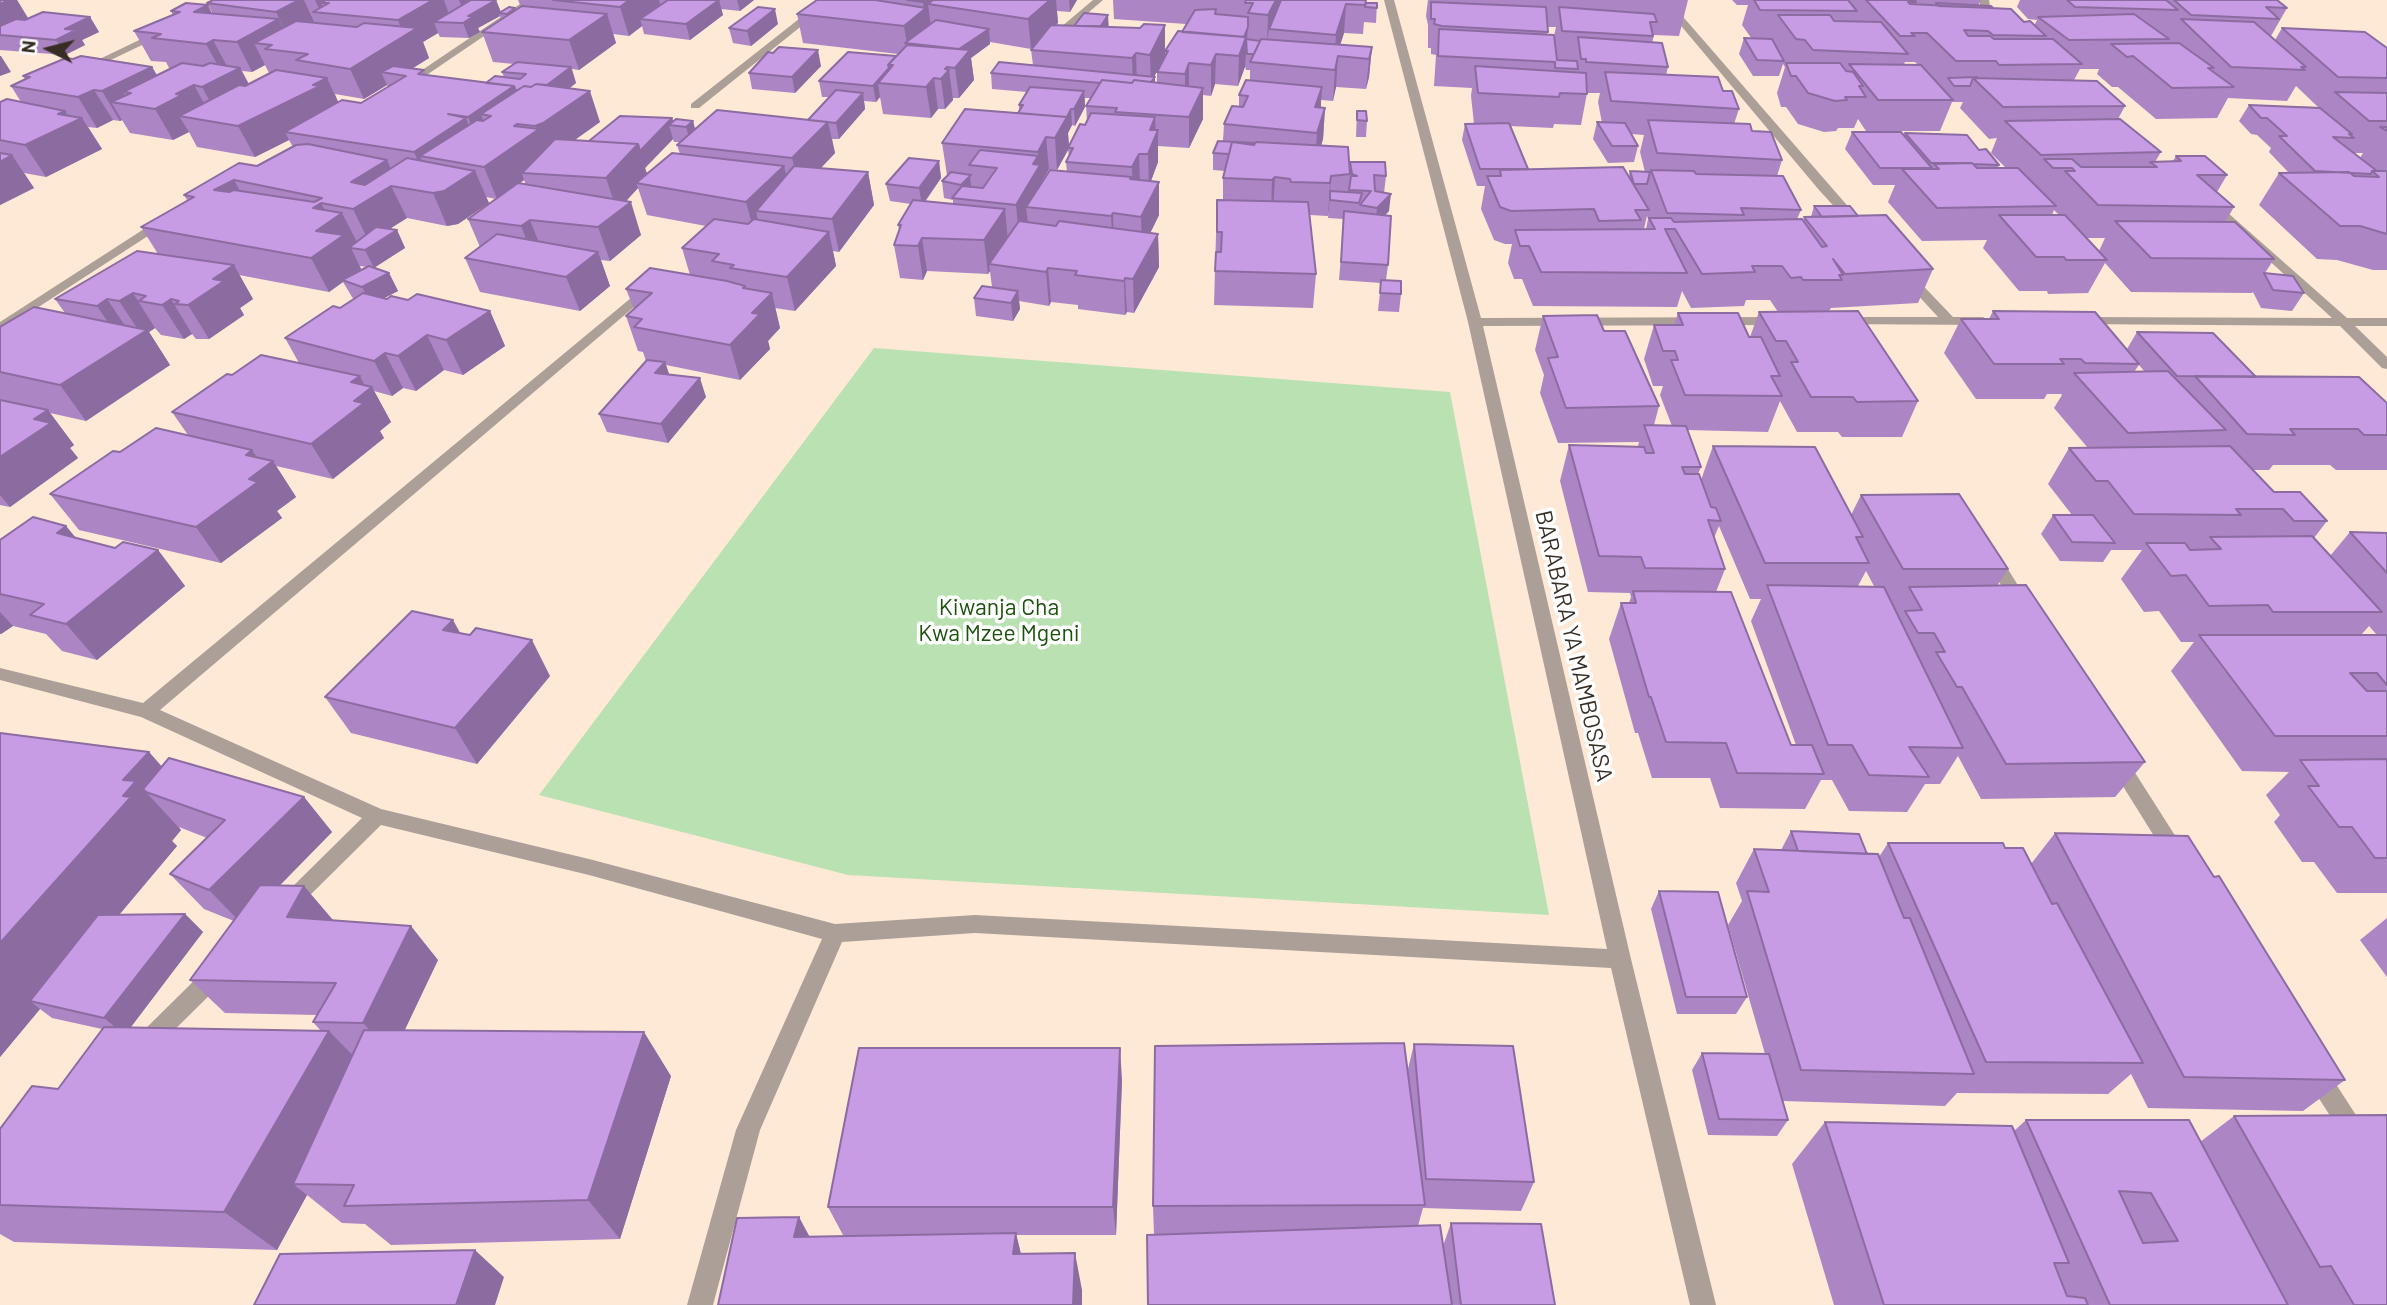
<!DOCTYPE html>
<html>
<head>
<meta charset="utf-8">
<style>
  body { margin:0 }
  #map { position:relative; width:2387px; height:1305px; overflow:hidden; background:#fee9d7; font-family:Barlow,sans-serif }
  canvas { display:block }
  .north { position:absolute; left:14px; top:14px; width:70px; height:70px; -webkit-text-stroke:5px #fff; paint-order:stroke; rotate:276deg; font-size:19px; font-weight:700; line-height:28px; text-align:center; color:#372d24 }
  .north::after { content:''; display:block; margin:auto; width:24px; height:32px; background:#372d24; clip-path:polygon(50% 0,100% 100%,50% 72%,0 100%) }
</style>
</head>
<body>
<div id="map">
<canvas width="2387" height="1305"></canvas>
<div class="north">N</div>
</div>
<script>
const g = document.querySelector('canvas').getContext('2d');
g.lineJoin = 'round';
function paint(path, color) { g.fillStyle = color; g.fill(path, 'evenodd'); }
const poly = rows => new Path2D(rows.map(r => 'M' + r).join(''));
function strokePath(path, color, width, dash) { g.strokeStyle = color; g.lineWidth = width; g.lineCap = dash ? 'butt' : 'round'; g.setLineDash(dash || []); g.stroke(path); }
function write(font, color, halo, rows, align = 'center') {
  g.font = font + ' Barlow,sans-serif'; g.lineWidth = 7; g.setLineDash([]); g.textBaseline = 'middle'; g.strokeStyle = halo; g.fillStyle = color; for (const [text, x, y, turn = 0] of rows) {
    g.save(); g.translate(x, y); g.rotate((+turn || 0) * Math.PI / 180); g.textAlign = isNaN(turn) ? turn : align; if (halo) g.strokeText(text, 0, 0); g.fillText(text, 0, 0); g.restore();
  }
}
paint(poly([
  [874,348,1450,392,1549,915,848,875,539,795]
]), '#bae1b2');
paint(poly([
  [526,0,537,0,409,87,400,85,526,0],
  [823,0,834,0,699,108,691,108,691,104,823,0],
  [1093,0,1103,0,1054,42,1048,42,1048,38,1093,0],
  [1384,0,1394,0,1481,318,1780,317,1787,321,1780,325,1483,326,1631,959,1716,1305,1690,1305,1611,968,975,933,842,942,760,1130,713,1305,687,1305,736,1130,822,939,589,875,381,825,297,908,290,911,283,908,280,902,283,896,362,818,141,717,0,680,0,668,143,703,649,283,654,284,654,290,160,710,381,809,589,859,835,924,975,915,1607,949,1468,322,1384,0],
  [1979,0,1989,0,1991,13,2000,22,2000,26,1994,26,1983,16,1979,0],
  [1672,11,1678,11,1859,219,1859,225,1851,225,1819,190,1672,15,1672,11],
  [162,29,165,30,165,34,90,70,81,68,162,29],
  [2210,197,2347,318,2387,318,2387,326,2355,326,2387,357,2387,369,2382,368,2340,326,2076,324,2076,318,2081,317,2332,318,2206,203,2204,201,2210,197],
  [161,218,171,221,0,332,0,322,161,218],
  [1906,271,1910,272,1953,317,1983,317,1990,321,1983,325,1838,324,1838,318,1843,317,1938,317,1902,278,1900,275,1906,271],
  [1992,552,1998,553,2027,600,2029,604,2027,608,2015,608,1984,557,1992,552],
  [2118,755,2125,757,2183,848,2186,854,2183,860,2176,862,2169,860,2111,767,2109,762,2111,757,2118,755],
  [217,963,225,966,228,973,225,980,153,1051,145,1054,137,1051,134,1044,137,1037,209,966,217,963],
  [2315,1061,2323,1064,2363,1126,2367,1134,2363,1142,2355,1146,2347,1142,2307,1080,2304,1072,2307,1064,2315,1061]
]), '#ac9f97');
paint(poly([
  [0,0,17,0,28,19,90,17,99,32,82,40,85,45,65,55,0,50],
  [213,0,496,0,501,12,516,10,521,7,518,0,754,0,740,11,721,9,723,15,690,40,644,34,642,26,629,36,613,34,616,43,579,70,572,69,576,83,569,88,600,122,574,140,589,141,672,118,673,121,693,121,695,129,808,120,829,97,822,97,819,81,896,56,898,54,803,43,797,14,817,0,1077,0,1070,12,1057,11,1058,23,1056,25,1108,27,1165,51,1182,32,1186,24,1114,19,1113,0,1366,0,1366,3,1377,3,1376,23,1364,22,1363,34,1344,33,1340,45,1372,47,1369,77,1366,89,1336,87,1333,101,1321,100,1321,107,1325,108,1323,139,1321,146,1350,167,1350,162,1386,176,1384,193,1389,211,1385,215,1388,265,1386,280,1401,294,1399,312,1378,311,1381,283,1339,280,1344,219,1328,218,1329,209,1328,216,1310,215,1316,274,1313,308,1214,305,1217,200,1223,200,1223,178,1225,171,1213,170,1213,153,1223,141,1224,124,1239,107,1239,95,1250,80,1250,70,1246,70,1245,66,1238,86,1215,84,1211,96,1203,95,1203,119,1189,148,1158,146,1158,162,1151,181,1159,182,1159,215,1150,233,1158,234,1159,267,1134,313,1127,312,1125,315,1078,309,1078,305,1051,302,1049,306,1019,301,1020,309,1013,321,976,316,974,298,992,287,990,271,988,274,927,271,923,280,900,278,894,245,899,230,898,225,911,204,890,201,886,184,939,161,941,178,925,202,953,204,953,200,944,198,942,181,948,175,947,175,942,143,1018,113,1019,111,1019,105,1027,92,992,89,991,73,1033,65,1031,50,1038,42,1031,49,990,42,990,44,971,58,974,80,959,98,952,98,953,100,945,109,938,109,931,118,883,114,880,97,876,102,864,101,865,109,839,139,832,139,835,153,821,168,868,172,874,205,839,252,833,251,836,266,795,311,775,308,780,328,768,341,770,349,740,380,666,365,669,374,706,397,668,443,607,432,599,414,646,361,643,352,638,351,626,316,634,309,626,289,690,275,682,248,706,226,647,215,638,188,626,201,641,235,610,261,601,260,610,286,580,311,480,292,465,258,480,247,468,219,496,199,486,197,489,203,458,224,447,226,407,218,389,229,397,230,405,248,374,267,389,273,398,291,384,298,408,300,490,311,505,346,463,375,444,370,416,391,403,388,392,396,374,391,391,422,380,431,384,438,333,479,276,466,296,497,277,511,282,518,221,563,79,530,50,494,120,452,188,435,172,412,232,375,299,363,285,338,340,308,354,299,352,297,343,282,329,292,239,275,253,299,240,308,244,315,209,339,196,339,192,334,184,339,161,335,155,328,149,332,170,365,86,421,50,413,74,445,70,448,78,458,10,507,0,505,0,327,65,313,55,299,158,254,141,227,187,200,184,195,257,166,293,147,289,140,255,157,197,147,189,132,173,140,130,133,122,120,120,121,113,120,97,128,88,127,102,149,46,177,24,173,34,188,0,205,0,102,21,102,11,86,25,79,23,76,152,67,157,75,171,68,169,68,166,62,151,61,134,31,173,15,171,11,213,14,207,3],
  [500,16,501,19,482,32,493,62,514,64,502,72,504,77,486,83,426,75,424,70,413,68,429,58,423,42,438,33,440,37,469,38,480,32,478,28],
  [1165,55,1165,57,1157,72,1157,83,1155,82,1154,77],
  [265,65,269,73,249,84,242,71,252,72],
  [387,85,388,87,361,103,338,102,335,94,364,99],
  [1085,98,1091,98,1086,106,1087,121,1069,146,1068,133,1072,125,1075,126,1085,107],
  [673,139,674,142,680,142,677,145,680,154,647,174,645,168],
  [1068,150,1069,157,1066,162,1067,172,1042,183,1049,169,1057,170],
  [524,180,526,185,519,184],
  [360,266,367,267,356,272,361,269],
  [1428,0,1688,0,1679,36,1654,35,1652,43,1668,67,1666,75,1723,91,1739,109,1734,124,1752,131,1782,160,1777,176,1801,210,1797,219,1803,221,1804,217,1811,217,1814,206,1858,216,1933,269,1918,303,1831,308,1829,311,1918,401,1902,437,1842,437,1838,432,1797,432,1780,401,1768,432,1687,430,1701,467,1698,474,1701,480,1713,446,1851,515,1861,495,2008,569,1997,586,2145,762,2115,797,1981,799,1958,756,1940,784,1925,784,1907,812,1849,811,1832,780,1821,780,1805,809,1720,808,1710,778,1652,778,1638,733,1635,733,1609,639,1621,603,1629,603,1631,597,1630,593,1588,592,1560,481,1569,445,1638,446,1639,442,1558,443,1540,393,1544,375,1535,350,1543,316,1604,331,1659,406,1654,425,1672,426,1660,395,1663,386,1653,386,1644,359,1654,325,1674,325,1678,313,1750,337,1759,312,1778,312,1770,300,1746,300,1744,306,1691,308,1682,291,1677,307,1533,306,1522,279,1514,279,1508,263,1512,244,1505,244,1494,240,1481,209,1485,186,1477,186,1462,140,1465,124,1474,124,1471,96,1472,88,1434,86,1436,55,1431,54,1431,48,1428,48,1428,25,1426,16],
  [1547,27,1556,27,1554,36,1547,34],
  [1587,93,1600,93,1598,102,1602,123,1597,122,1593,139,1608,163,1634,162,1638,146,1631,134,1644,135,1640,152,1645,172,1630,171,1629,176,1527,170,1510,126,1553,128,1554,124,1581,125],
  [1647,216,1648,219,1646,229,1644,229],
  [1719,526,1750,599,1761,599,1751,621,1796,745,1791,745,1716,592,1725,569,1714,538],
  [1866,571,1874,586,1858,586],
  [1732,0,1981,0,1978,6,1993,8,2034,26,2037,20,2028,19,2017,7,2020,0,2277,0,2287,8,2271,36,2275,40,2282,28,2387,48,2387,270,2373,270,2337,260,2317,259,2259,205,2279,173,2289,173,2269,152,2271,148,2257,135,2251,134,2239,121,2249,105,2318,107,2296,86,2287,101,2228,98,2217,118,2156,119,2118,87,2112,87,2097,74,2099,69,2080,69,2074,80,2125,106,2118,119,2161,152,2155,162,2173,161,2176,156,2227,175,2217,192,2234,207,2225,222,2274,259,2265,273,2304,293,2292,311,2261,308,2253,292,2252,293,2131,292,2105,263,2088,293,2048,294,2047,291,2019,291,1983,248,1987,240,1922,241,1888,202,1895,185,1873,185,1845,149,1852,132,1904,135,1905,133,1979,150,1999,165,1998,168,2006,168,1991,153,1997,138,1989,139,1960,108,1963,102,1952,102,1940,131,1866,131,1858,119,1854,128,1838,128,1836,131,1824,132,1798,124,1786,107,1781,107,1777,93,1785,67,1783,64,1779,76,1753,76,1739,54,1744,38,1752,39,1742,25,1748,5,1737,5],
  [1905,62,1915,62,1918,65,1904,64],
  [2353,153,2363,153,2360,158],
  [2054,210,2059,215,2052,215],
  [2087,238,2105,238,2099,251],
  [778,24,751,46,733,43,729,28],
  [773,53,821,66,795,93,752,89,749,73],
  [1357,111,1367,121,1366,137,1356,137],
  [1993,311,2127,349,2137,332,2256,376,2387,403,2387,470,2336,470,2330,465,2273,465,2269,470,2253,470,2274,492,2327,521,2314,538,2330,556,2350,532,2387,533,2387,893,2337,893,2314,862,2302,862,2274,822,2280,815,2266,795,2289,772,2242,771,2171,671,2194,642,2181,642,2159,611,2144,612,2121,579,2142,550,2111,550,2103,562,2060,561,2041,534,2053,515,2072,515,2048,484,2069,448,2088,448,2054,408,2062,395,2061,394,2047,394,2044,399,1976,399,1944,353,1961,319,1989,319],
  [2139,365,2145,372,2134,372],
  [2369,626,2377,635,2361,635],
  [66,526,76,538,115,548,158,550,185,586,97,660,62,651,46,634,13,626,1,634,0,634,0,540],
  [461,633,470,635,550,676,477,764,351,733,325,697],
  [0,733,149,752,162,767,304,797,332,832,280,885,333,920,438,960,404,1030,671,1076,620,1239,391,1245,365,1224,342,1223,307,1195,277,1250,14,1242,0,1234,0,1129,58,1089,102,1029,52,1018,40,1009,0,1057],
  [179,827,207,838,170,874,204,909,234,921,190,980,225,1013,317,1015,313,1022,321,1031,130,1027,203,932,185,914,119,915,177,846,172,841,181,830],
  [1791,831,1879,857,1888,843,2005,848,2031,864,2055,833,2214,877,2345,1080,2303,1111,2148,1108,2131,1074,2108,1094,1957,1093,1945,1106,1783,1101,1788,1120,1777,1136,1708,1135,1692,1070,1702,1053,1765,1054,1728,925,1742,901,1736,883,1754,849,1781,850],
  [1659,891,1747,997,1736,1014,1677,1014,1651,909],
  [2387,918,2387,977,2360,940],
  [1414,1044,1534,1182,1521,1211,1423,1208,1418,1226,1443,1246,1451,1223,1555,1305,1148,1305,1154,1234,1153,1206,1408,1069],
  [1122,1080,1116,1235,1016,1235,1021,1254,1082,1290,810,1237,920,1235,843,1235,828,1207],
  [2234,1116,2387,1305,1834,1305,1792,1164,1825,1122,2014,1131,2026,1120,2200,1142]
]), '#ac85c5');
paint(poly([
  [0,0,17,0,33,26,0,35],
  [296,0,304,0,315,24,290,41,276,12],
  [315,0,343,0,329,3,321,3,326,14,321,13],
  [433,0,444,0,452,23,434,22,438,33,423,42,429,58,402,75,381,72,387,85,364,99,350,69,404,36,398,20],
  [459,0,496,0,501,13,499,13,500,16,478,28,480,32,469,38,463,23,466,18],
  [626,0,659,0,662,10,640,19,642,26,629,36,620,7],
  [719,0,723,15,690,40,686,24],
  [737,0,754,0,740,11],
  [925,0,954,0,928,4,931,28,907,44,904,26,924,10,923,2],
  [1050,0,1056,0,1058,23,1031,49,1028,19],
  [1069,0,1077,0,1070,12],
  [1276,0,1280,0,1279,21,1269,29,1267,44,1268,15],
  [1346,4,1344,33,1334,64,1336,35],
  [208,5,222,34,194,12],
  [775,9,778,24,751,46,747,31],
  [607,14,616,43,579,70,569,40],
  [1108,15,1109,31,1095,34],
  [90,17,99,32,82,40,85,45,65,55,56,40,65,29],
  [279,19,293,49,254,43,265,65,252,72,237,42],
  [1165,25,1165,55,1153,79,1155,77,1155,93,1151,83,1150,55],
  [1248,27,1245,67,1238,86,1239,56,1243,38],
  [989,29,990,44,971,58,974,80,959,98,955,68,957,51],
  [213,40,229,70,222,73,206,44],
  [1372,47,1369,77,1366,89,1369,59],
  [818,50,821,66,795,93,792,77],
  [1136,53,1137,84,1133,86,1132,58],
  [1216,54,1215,84,1211,96,1211,65],
  [0,56,1,56,11,72,0,76],
  [1338,56,1336,87,1333,101,1335,70],
  [1189,63,1189,93,1185,104,1185,74],
  [152,67,169,97,123,92,131,105,111,102,122,120,120,121,102,91],
  [571,67,576,83,541,111,535,95],
  [947,67,948,71,949,70,953,100,945,109,941,79],
  [240,68,256,98,219,118,202,87],
  [889,68,891,84,878,83,880,97,876,102,873,86],
  [327,78,341,108,285,132,289,140,255,157,238,126],
  [934,78,938,109,931,118,926,87],
  [194,85,211,116,179,116,189,132,173,140,155,109,176,94],
  [514,86,526,117,491,116,481,114,491,141,480,148,468,117],
  [1322,87,1320,118,1315,107],
  [1203,88,1203,119,1189,148,1189,117],
  [94,90,113,120,97,128,78,97],
  [590,91,600,122,554,155,522,173,524,180,497,199,484,167,514,126,517,124,523,140,537,131,535,126],
  [1084,91,1085,107,1075,126,1074,109],
  [863,93,865,109,839,139,836,123],
  [1325,108,1323,139,1315,165,1317,133],
  [1071,109,1072,125,1068,133,1069,148,1068,148,1068,150,1057,170,1055,138],
  [65,111,72,122,82,118,102,149,46,177,25,145,58,114],
  [1155,117,1156,135,1158,130,1158,162,1149,186,1148,154,1150,130],
  [466,118,479,150,420,156,431,182,428,184,414,152],
  [672,118,675,126,669,125,673,139,645,168,648,176,636,183,638,188,617,211,606,178,638,144],
  [693,121,697,137,691,144,686,127],
  [828,122,835,153,800,190,792,158],
  [1046,137,1049,169,1041,182,1043,197,1026,207,1028,223,1019,238,1016,205,1033,164,1038,156,1038,152],
  [1139,154,1140,186,1133,199,1132,167],
  [12,155,34,188,0,205,0,162],
  [387,160,399,187,391,186,407,218,369,242,353,209,351,182],
  [939,161,941,178,922,205,919,188],
  [784,166,792,199,756,211,760,230,755,235,746,202],
  [475,171,489,203,458,224,447,226,433,193],
  [868,172,874,205,839,252,832,219],
  [970,176,972,193,963,200,961,185],
  [1331,176,1329,209,1328,216,1330,183],
  [1275,177,1273,210,1271,213,1272,180],
  [234,180,252,213,214,190],
  [1159,182,1159,215,1142,250,1141,217],
  [1391,194,1389,211,1375,226,1377,208],
  [631,202,641,235,610,261,598,227],
  [321,203,331,221,342,213,359,246,351,248,361,269,345,281,342,280,343,282,329,292,311,258,316,231,313,208],
  [1005,209,1008,242,989,264,990,271,988,274,984,240],
  [1113,213,1114,246,1113,250,1111,216],
  [530,220,543,253,534,259,521,226],
  [397,230,405,248,374,268,365,250],
  [829,232,836,266,795,311,787,277],
  [1158,234,1159,267,1134,313,1133,279],
  [922,238,927,271,923,280,918,246],
  [598,252,610,286,580,311,566,277],
  [234,265,253,299,240,308,244,315,209,339,188,305,213,279],
  [1048,268,1051,302,1049,306,1046,272],
  [389,273,398,291,371,305,362,287],
  [1125,278,1127,312,1125,315,1124,281],
  [745,286,753,312,772,293,780,328,768,341,770,349,740,380,730,345,743,288],
  [1018,291,1020,309,1013,321,1011,303],
  [133,293,155,328,149,332,170,365,86,421,60,385,141,334,119,301],
  [107,299,130,333,120,340,97,306],
  [171,299,192,334,184,339,162,305],
  [490,311,505,346,463,375,446,340],
  [427,335,444,370,416,391,398,356],
  [385,353,403,388,392,396,374,361],
  [665,362,671,380,655,373],
  [360,376,367,390,372,387,391,422,380,431,384,438,333,479,311,444,354,401,351,382],
  [700,378,706,397,668,443,661,424],
  [48,410,74,445,70,448,78,458,10,507,0,495,0,457,34,419],
  [252,450,264,468,273,461,296,497,277,511,282,518,221,563,196,527,249,479,246,455],
  [66,526,95,562,57,533],
  [158,550,185,586,97,660,66,624],
  [0,612,13,626,1,634,0,633],
  [453,620,473,656,443,630],
  [532,640,550,676,477,764,455,728],
  [149,752,192,801,146,792,181,830,172,841,177,846,44,1004,30,1001,40,1009,0,1057,0,943,123,796,123,780],
  [304,797,332,832,242,924,209,890],
  [304,886,333,920,287,917],
  [185,914,203,932,125,1035,104,1018],
  [411,926,438,960,393,1055,363,1023],
  [329,1031,372,1075,293,1184,307,1195,277,1250,224,1212],
  [644,1032,671,1076,620,1239,588,1200],
  [1120,1048,1122,1080,1116,1235,1113,1207],
  [799,1217,820,1256,794,1237],
  [1016,1233,1025,1271,1013,1254],
  [475,1250,504,1277,495,1305,456,1305],
  [1075,1253,1082,1290,1082,1305,1073,1305]
]), '#8c6ca0');
const building = poly([
  [0,0,9,0,0,4,0,0],
  [213,0,299,0,276,12,207,3,213,0],
  [326,0,433,0,398,20,313,12,329,3,321,3,326,0],
  [471,0,496,0,468,16,474,16,463,23,434,22,471,0],
  [553,0,629,0,620,7,553,0],
  [668,0,719,0,686,24,640,19,668,0],
  [817,0,875,0,926,8,904,26,797,14,817,0],
  [907,0,925,0,923,2,907,0],
  [933,0,1050,0,1028,19,928,4,933,0],
  [1246,0,1276,0,1268,15,1248,13,1253,3,1245,3,1246,0],
  [1281,0,1366,0,1365,5,1346,4,1336,35,1269,29,1281,0],
  [1754,0,1848,0,1857,11,1760,10,1754,0],
  [1866,0,1915,0,1916,2,1908,2,1910,4,2011,9,2024,22,2030,21,2046,36,1993,35,1988,31,1964,30,1968,36,1990,36,1994,39,2053,39,2082,64,1999,65,1996,61,1956,61,1927,33,1911,33,1915,36,1900,36,1866,0],
  [2067,0,2166,0,2178,10,2075,7,2067,0],
  [2174,0,2277,0,2287,8,2266,7,2279,19,2191,15,2174,0],
  [1431,2,1546,7,1548,32,1442,26,1434,24,1435,19,1431,19,1431,2],
  [186,3,208,5,194,12,279,19,237,42,213,40,206,44,152,38,161,34,134,31,180,12,171,11,186,3],
  [1366,3,1377,3,1377,8,1365,7,1366,3],
  [1936,3,1991,6,1993,8,1938,6,1936,3],
  [522,6,607,14,569,40,482,32,522,6],
  [509,7,515,8,507,14,499,13,509,7],
  [758,7,775,9,747,31,729,28,758,7],
  [1559,7,1654,14,1657,22,1650,22,1653,36,1562,31,1559,7],
  [1216,9,1215,14,1248,17,1248,27,1244,37,1182,32,1195,10,1216,9],
  [43,12,90,17,65,29,76,30,56,40,0,35,0,26,16,19,25,20,43,12],
  [1084,13,1108,15,1101,26,1074,26,1084,13],
  [2134,14,2169,39,2069,40,2038,17,2134,14],
  [1778,15,1830,15,1834,21,1881,22,1908,54,1813,50,1805,40,1796,39,1778,15],
  [2181,19,2254,22,2306,67,2301,67,2305,70,2231,67,2181,19],
  [936,20,989,29,959,49,905,43,936,20],
  [296,21,357,27,364,23,417,28,350,69,296,60,308,54,265,49,272,45,254,43,296,21],
  [1144,24,1165,25,1150,55,1136,53,1132,58,1031,50,1051,25,1140,28,1144,24],
  [2282,28,2365,32,2387,48,2387,78,2338,77,2282,28],
  [1439,29,1554,35,1557,60,1577,61,1578,69,1555,68,1555,62,1438,56,1439,29],
  [1178,31,1246,37,1239,56,1216,54,1211,65,1189,63,1185,74,1157,72,1168,51,1165,51,1178,31],
  [1578,37,1662,43,1668,67,1586,62,1586,59,1581,59,1578,37],
  [1744,38,1772,39,1784,61,1757,60,1744,38],
  [1246,39,1260,41,1254,54,1247,54,1246,39],
  [1261,39,1372,47,1369,59,1338,56,1335,70,1250,62,1261,39],
  [2179,43,2214,68,2208,68,2234,87,2172,88,2133,56,2127,57,2111,44,2179,43],
  [907,45,970,50,955,68,947,67,945,69,949,70,941,79,934,78,926,87,878,83,893,65,888,65,907,45],
  [779,47,818,50,792,77,749,73,768,52,773,53,779,47],
  [848,52,896,56,888,65,889,68,873,86,819,81,848,52],
  [81,56,152,67,102,91,94,90,78,97,11,86,30,77,23,76,66,58,73,59,81,56],
  [517,62,571,67,547,85,536,84,531,87,524,86,516,91,514,86,486,83,495,76,520,79,526,74,502,72,517,62],
  [999,62,1155,77,1151,82,1134,80,1132,83,1102,80,1100,83,991,73,999,62],
  [182,63,203,66,210,63,240,68,202,87,194,85,176,94,182,95,155,109,111,102,131,93,123,92,182,63],
  [1786,63,1840,63,1846,71,1853,72,1863,86,1859,86,1866,97,1845,97,1847,100,1835,101,1808,93,1796,76,1791,76,1786,63],
  [1849,64,1921,65,1953,100,1878,100,1849,64],
  [393,66,424,70,418,74,514,86,468,117,448,114,466,118,414,152,285,132,342,100,361,103,406,76,381,72,393,66],
  [1475,66,1586,73,1587,94,1560,93,1559,97,1478,93,1475,66],
  [276,70,327,78,313,85,320,86,238,126,179,116,239,85,245,86,276,70],
  [1605,72,1718,77,1723,91,1732,91,1739,109,1611,101,1605,72],
  [1977,77,1973,78,1970,86,1954,86,1948,78,1977,77],
  [1973,78,2097,81,2125,106,2003,107,1973,78],
  [1102,80,1132,83,1134,80,1203,88,1189,117,1115,112,1117,108,1086,106,1102,80],
  [1246,80,1322,87,1315,107,1325,108,1317,133,1224,124,1232,106,1243,107,1248,96,1239,95,1246,80],
  [536,84,590,91,543,123,535,126,517,124,514,126,539,129,484,167,420,156,477,120,483,121,491,116,481,114,524,86,531,87,536,84],
  [1030,87,1084,91,1074,109,1071,109,1067,117,1018,113,1023,105,1019,105,1030,87],
  [836,90,863,93,836,123,808,120,836,90],
  [2335,92,2387,93,2387,121,2369,121,2335,92],
  [7,99,65,111,58,114,82,118,25,145,0,140,0,102,7,99],
  [2249,105,2320,108,2352,134,2349,134,2354,138,2333,137,2377,171,2372,171,2371,174,2315,171,2279,136,2287,136,2267,118,2261,118,2249,105],
  [965,109,1067,117,1055,138,1046,137,1038,152,942,143,965,109],
  [717,110,828,122,792,158,677,145,717,110],
  [1357,111,1366,111,1367,121,1357,120,1357,111],
  [1091,113,1155,117,1150,130,1158,130,1148,154,1139,154,1132,167,1066,162,1073,148,1068,148,1080,124,1085,125,1091,113],
  [620,116,672,118,640,151,638,144,589,141,620,116],
  [676,119,693,121,686,127,669,125,676,119],
  [2120,119,2161,152,2041,155,2005,121,2120,119],
  [1648,120,1750,124,1752,131,1771,132,1782,160,1657,153,1648,120],
  [1597,122,1625,123,1638,146,1612,146,1597,122],
  [1509,123,1528,169,1480,169,1465,124,1509,123],
  [2380,127,2387,127,2387,131,2380,127],
  [1852,132,1901,132,1932,168,1880,168,1852,132],
  [1905,133,1967,135,1979,150,1986,149,1999,165,1973,164,1972,163,1931,163,1905,133],
  [555,139,638,144,606,178,522,173,555,139],
  [1218,141,1255,143,1254,145,1232,142,1229,154,1213,153,1218,141],
  [1232,142,1254,145,1256,142,1348,147,1350,174,1331,176,1330,183,1291,182,1290,179,1275,177,1272,180,1223,178,1232,142],
  [308,144,387,160,351,182,365,185,407,158,475,171,444,191,433,193,391,186,353,209,321,203,313,208,342,213,316,231,344,235,311,258,141,227,194,197,184,195,239,163,257,166,296,145,308,144],
  [234,180,322,198,314,202,234,190,229,192,214,190,234,180],
  [980,150,1038,156,1033,164,1040,165,1016,205,952,198,962,186,983,188,997,168,969,165,980,150],
  [0,153,12,155,0,162,0,153],
  [672,153,784,166,746,202,636,183,672,153],
  [2176,156,2205,156,2227,175,2197,175,2234,207,2098,205,2065,171,2075,171,2072,168,2053,168,2044,159,2072,159,2081,167,2157,167,2150,162,2181,161,2176,156],
  [909,158,939,161,919,188,886,184,909,158],
  [1350,162,1385,162,1386,176,1374,175,1375,191,1391,194,1377,208,1360,205,1371,191,1349,190,1351,176,1357,176,1352,174,1350,162],
  [1972,163,1977,168,2018,168,2056,206,1937,208,1902,169,1939,169,1934,164,1972,163],
  [794,166,868,172,832,219,756,211,794,166],
  [1623,167,1649,210,1635,210,1641,220,1599,221,1594,209,1511,211,1500,207,1487,176,1501,176,1500,170,1623,167],
  [1050,170,1132,177,1130,179,1159,182,1141,217,1113,213,1111,216,1026,207,1050,170],
  [1651,170,1694,171,1696,174,1783,176,1801,210,1741,208,1744,215,1667,213,1651,170],
  [1630,171,1650,172,1647,184,1634,184,1630,171],
  [2372,171,2387,171,2387,234,2360,226,2340,226,2279,173,2349,172,2354,176,2379,177,2372,171],
  [951,172,971,175,961,185,942,181,951,172],
  [518,183,631,202,598,227,530,220,521,226,468,219,518,183],
  [1330,191,1362,193,1359,203,1330,200,1330,191],
  [913,200,1005,209,984,240,922,238,918,246,894,245,901,225,898,225,913,200],
  [1217,200,1308,202,1316,274,1215,271,1216,252,1221,252,1222,232,1217,232,1217,200],
  [1814,206,1850,206,1858,216,1822,217,1814,206],
  [1344,211,1391,216,1388,265,1341,262,1344,211],
  [1886,215,1933,269,1845,274,1833,259,1843,275,1839,275,1842,280,1803,280,1801,277,1791,278,1782,266,1752,266,1755,272,1702,274,1675,229,1665,229,1687,273,1541,272,1529,246,1520,246,1515,230,1655,229,1649,218,1671,218,1674,222,1802,219,1822,247,1827,246,1804,217,1886,215],
  [1999,215,2065,215,2107,260,2066,260,2064,257,2036,257,1999,215],
  [714,219,748,224,754,219,829,232,787,277,730,268,734,265,712,261,719,254,682,248,714,219],
  [1019,221,1056,226,1059,221,1158,234,1133,279,1125,278,1124,281,1075,275,1077,271,1048,268,1046,272,989,264,1019,221],
  [2115,221,2235,222,2274,259,2151,258,2115,221],
  [376,227,397,230,365,250,351,248,350,247,376,227],
  [497,234,598,252,566,277,465,258,497,234],
  [137,251,234,265,213,279,224,281,188,305,175,304,179,301,171,299,162,305,139,301,146,296,133,293,119,301,107,299,97,306,55,299,137,251],
  [369,266,389,273,362,287,342,280,369,266],
  [650,268,727,281,745,286,743,288,772,293,752,313,760,314,730,345,634,327,642,319,626,316,652,293,626,289,650,268],
  [2264,273,2293,276,2304,293,2273,290,2264,273],
  [1381,280,1401,281,1401,294,1380,293,1381,280],
  [982,286,1018,291,1011,303,974,298,982,286],
  [363,293,387,299,391,296,408,300,417,294,490,311,446,340,427,335,398,356,385,353,374,361,285,338,333,306,340,308,363,293],
  [34,307,147,330,60,385,0,372,0,327,34,307],
  [1858,311,1918,401,1857,402,1853,397,1811,397,1791,362,1798,362,1786,341,1776,341,1759,312,1858,311],
  [1993,311,2095,312,2139,364,2085,363,2081,359,2060,359,2064,364,1994,364,1961,319,1999,319,1993,311],
  [1678,313,1738,313,1749,337,1761,337,1780,376,1771,376,1782,396,1685,395,1671,360,1678,360,1675,351,1663,351,1654,325,1683,325,1678,313],
  [1597,315,1604,331,1625,331,1659,406,1566,408,1548,358,1558,357,1543,316,1597,315],
  [2137,332,2213,333,2256,377,2177,376,2137,332],
  [261,355,360,376,351,382,372,387,354,401,364,403,311,444,172,412,227,374,232,375,261,355],
  [647,360,665,362,655,373,700,378,661,424,599,414,647,360],
  [2168,371,2226,430,2128,433,2074,373,2168,371],
  [2195,376,2359,377,2387,403,2387,435,2364,435,2358,429,2290,429,2295,435,2247,434,2195,376],
  [0,400,48,410,34,419,51,423,0,457,0,400],
  [1644,425,1686,426,1701,467,1682,467,1685,474,1699,474,1711,507,1716,508,1721,521,1708,520,1725,569,1645,568,1641,557,1599,556,1569,445,1644,447,1646,453,1654,453,1644,425],
  [156,428,252,450,246,455,273,461,249,479,258,482,196,527,50,494,113,451,120,452,156,428],
  [1713,446,1815,447,1863,537,1856,537,1869,563,1765,563,1713,446],
  [2230,446,2274,492,2300,492,2327,521,2294,521,2283,509,2236,509,2241,515,2134,514,2108,481,2096,481,2069,448,2230,446],
  [1959,494,2008,569,1903,569,1861,495,1959,494],
  [2053,515,2093,515,2115,543,2072,542,2053,515],
  [33,517,66,526,57,533,115,548,123,542,158,550,66,624,30,615,44,604,0,594,0,540,33,517],
  [2350,532,2387,533,2387,573,2350,532],
  [2312,536,2382,612,2273,612,2268,605,2209,606,2186,575,2171,576,2146,543,2185,543,2190,550,2221,549,2210,537,2312,536],
  [1767,585,1884,587,1963,748,1909,747,1929,777,1869,775,1852,745,1828,745,1767,585],
  [2026,585,2145,762,2006,764,1962,687,1957,687,1936,652,1945,652,1934,633,1918,633,1905,611,1922,610,1909,587,2026,585],
  [1633,591,1731,592,1791,745,1812,745,1824,774,1737,773,1726,743,1666,742,1651,697,1649,697,1621,603,1636,603,1633,591],
  [412,611,453,620,443,630,470,635,476,628,532,640,455,728,325,697,412,611],
  [2199,635,2387,635,2387,685,2377,673,2350,673,2367,691,2387,691,2387,736,2275,736,2199,635],
  [0,733,149,752,123,780,136,781,123,796,131,797,0,943,0,733],
  [169,758,304,797,209,890,170,874,225,820,146,792,143,789,169,758],
  [2387,759,2387,858,2375,858,2352,827,2339,827,2308,786,2319,786,2300,760,2387,759],
  [1791,831,1859,834,1867,854,1798,851,1791,831],
  [2055,833,2188,836,2214,877,2219,876,2345,1080,2184,1077,2055,833],
  [1888,843,2003,843,2005,848,2023,848,2052,904,2057,903,2143,1063,1986,1062,1888,843],
  [1754,849,1878,854,1904,918,1910,918,1974,1074,1801,1070,1747,891,1769,892,1754,849],
  [260,885,304,886,287,917,411,926,363,1023,313,1022,336,983,190,980,260,885],
  [1659,891,1718,892,1747,997,1686,997,1659,891],
  [185,914,104,1018,30,1001,98,915,185,914],
  [104,1027,329,1031,224,1212,0,1205,0,1129,32,1086,58,1089,104,1027],
  [364,1030,644,1032,588,1200,344,1206,354,1185,293,1184,364,1030],
  [1404,1043,1425,1205,1153,1206,1155,1046,1404,1043],
  [1414,1044,1513,1046,1534,1182,1426,1179,1414,1044],
  [859,1048,1120,1048,1113,1207,828,1207,859,1048],
  [1702,1053,1769,1054,1788,1120,1719,1119,1702,1053],
  [2387,1115,2387,1305,2354,1305,2331,1266,2320,1267,2234,1116,2387,1115],
  [2026,1120,2189,1120,2288,1305,2110,1305,2026,1120],
  [2119,1191,2151,1193,2178,1241,2143,1243,2119,1191],
  [1825,1122,2012,1126,2069,1263,2054,1263,2067,1296,2085,1298,2088,1305,1884,1305,1825,1122],
  [799,1217,794,1237,1016,1233,1013,1254,1075,1253,1073,1305,718,1305,737,1218,799,1217],
  [1451,1223,1541,1224,1555,1305,1461,1305,1451,1223],
  [1440,1225,1452,1305,1148,1305,1147,1235,1440,1225],
  [475,1250,456,1305,254,1305,280,1254,475,1250]
]);
paint(building, '#c89be5');
strokePath(building, '#8c6ca0', 2);
write('23px', '#1b520b', '#fff', [
  ["Kiwanja Cha",999,607],
  ["Kwa Mzee Mgeni",999,633]
]);
write('23px', '#372d24', '#fff', [
  ["BARABARA YA MAMBOSASA",1574,646,77]
]);
</script>
</body>
</html>
